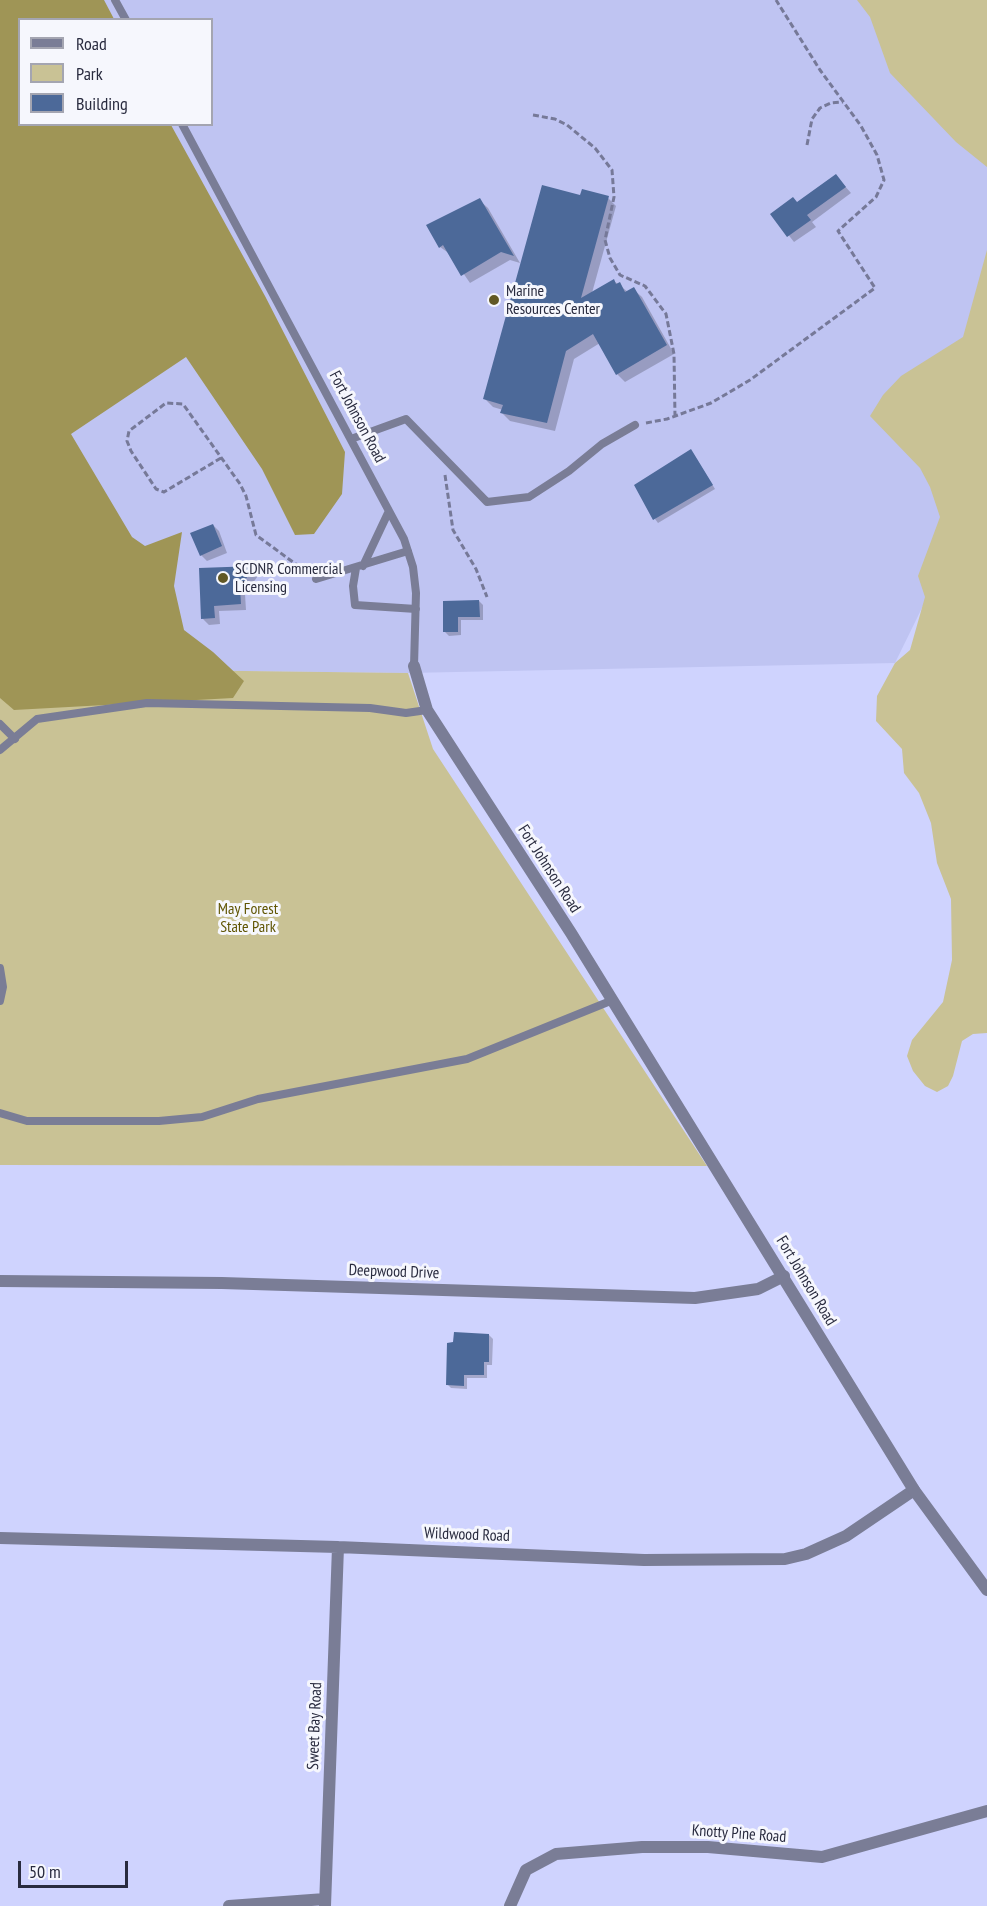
<!DOCTYPE html>
<html>
<head>
<meta charset="utf-8">
<style>
  body { margin:0 }
  #map { position:relative; width:987px; height:1906px; overflow:hidden; background:#cfd3fe; font-family:"PT Sans Narrow",sans-serif }
  canvas { display:block }
  .legend { position:absolute; left:18px; top:18px; width:195px; height:108px; box-sizing:border-box; background:#f6f7fd; border:2px solid #a4a5b1; margin:0; padding:8px 10px; list-style:none; font-size:18px; color:#292b3f }
  .legend li { display:flex; align-items:center; gap:12px; height:30px }
  .legend b { width:30px; border:2px solid #a4a5b1 }
  .scale { position:absolute; left:18px; top:1861px; width:110px; height:27px; box-sizing:border-box; border:3px solid #292b3f; border-top:0; padding-left:8px; font-size:18px; line-height:21px; white-space:nowrap; color:#292b3f; -webkit-text-stroke:4px #f6f7fd; paint-order:stroke }
</style>
</head>
<body>
<div id="map">
<canvas width="987" height="1906"></canvas>
<ul class="legend">
<li><b style="height:8px;background:#7a7d96"></b>Road</li>
<li><b style="height:16px;background:#c9c295"></b>Park</li>
<li><b style="height:16px;background:#4c6999"></b>Building</li>
</ul>
<div class="scale">50 m</div>
</div>
<script>
const g = document.querySelector('canvas').getContext('2d');
g.lineJoin = 'round';
function paint(path, color) { g.fillStyle = color; g.fill(path, 'evenodd'); }
const poly = rows => new Path2D(rows.map(r => 'M' + r).join(''));
function strokePath(path, color, width, dash) { g.strokeStyle = color; g.lineWidth = width; g.lineCap = dash ? 'butt' : 'round'; g.setLineDash(dash || []); g.stroke(path); }
function write(font, color, halo, rows, align = 'center') {
  g.font = font + ' "PT Sans Narrow",sans-serif'; g.lineWidth = 6; g.setLineDash([]); g.textBaseline = 'middle'; g.strokeStyle = halo; g.fillStyle = color; for (const [text, x, y, turn = 0] of rows) {
    g.save(); g.translate(x, y); g.rotate((+turn || 0) * Math.PI / 180); g.textAlign = isNaN(turn) ? turn : align; if (halo) g.strokeText(text, 0, 0); g.fillText(text, 0, 0); g.restore();
  }
}
paint(poly([
  [0,0,987,0,987,475,895,663,408,673,0,668],
  [20,20,212,20,212,124,20,124]
]), '#bfc4f2');
paint(poly([
  [857,0,987,0,987,167,956,142,890,73,870,17],
  [987,250,987,1033,973,1034,962,1041,953,1076,948,1086,937,1092,925,1086,913,1071,907,1056,912,1040,943,1002,952,960,951,899,937,863,931,823,919,793,904,773,902,749,876,721,877,696,895,663,910,650,925,597,918,576,940,517,930,487,920,468,870,416,883,395,901,376,963,337],
  [0,668,408,673,433,749,707,1166,0,1165]
]), '#c9c295');
paint(poly([
  [0,0,104,0,114,19,20,20,20,124,171,125,265,296,345,452,342,494,314,534,295,535,262,469,186,357,71,434,132,537,145,546,182,532,174,586,184,630,213,652,244,681,233,698,14,710,0,698]
]), '#9f9556');
paint(poly([
  [836,176,851,193,812,222,816,227,794,242,772,214,798,204],
  [581,197,608,198,616,206,592,293,614,281,628,292,633,289,642,297,674,354,625,382,617,374,600,343,574,359,555,431,510,421,502,413,503,410,493,407,485,399],
  [479,200,488,208,520,263,510,260,470,283,450,254,440,247],
  [694,455,715,489,658,523,655,519],
  [213,525,219,531,227,553,207,561,201,555],
  [255,568,260,573,245,594,246,610,219,611,220,624,209,625,203,619,201,570],
  [479,601,483,605,483,620,461,620,461,635,449,636,445,632,445,602],
  [489,1335,493,1339,492,1365,487,1365,487,1378,467,1378,467,1389,451,1388,447,1384,455,1344]
]), '#0003');
paint(poly([
  [836,174,846,187,807,215,811,220,787,237,770,214,793,197,797,202],
  [542,185,580,195,582,189,609,196,581,298,614,279,616,284,620,282,625,292,634,287,667,345,616,375,593,334,566,351,547,423,500,413,503,405,483,399],
  [480,198,514,256,501,252,461,276,443,245,439,248,426,225],
  [691,449,713,485,653,520,634,485],
  [213,524,222,546,200,556,190,533],
  [255,566,240,587,241,604,214,606,215,618,201,619,199,568],
  [479,600,480,617,458,617,458,632,443,632,443,601],
  [454,1332,489,1334,489,1362,484,1362,484,1375,464,1375,464,1386,446,1385,447,1343,453,1342]
]), '#4c6999');
strokePath(poly([
  [533,115,555,119,567,125,595,148,612,170,614,197,605,240,610,258,620,275,645,286,666,314,674,354,675,417],
  [807,145,812,119,820,108,831,103,843,102],
  [646,423,667,419,711,403,750,380,875,288,838,231,876,197,884,180,877,155,861,126,820,70,776,0],
  [221,458,164,492,156,489,131,451,127,441,129,431,166,403,183,404,240,484,246,496,256,535,308,573],
  [445,475,453,530,476,569,487,597]
]), '#767998', 3, [6, 3]);
strokePath(poly([
  [115,0,126,20],
  [182,124,404,539,413,567,416,593,414,666],
  [351,439,406,419,487,502,529,497,569,471,602,444,635,425],
  [363,566,388,513],
  [356,568,353,586,355,605,416,609],
  [316,579,408,551],
  [0,724,15,739],
  [0,750,37,719,147,703,370,708,406,713,427,710],
  [0,968,3,987,0,1001],
  [0,1113,27,1121,159,1121,202,1117,258,1099,467,1059,613,1000]
]), '#7a7d96', 8);
strokePath(poly([
  [0,1281,222,1283,695,1298,758,1289,784,1276],
  [0,1538,338,1547,644,1560,785,1559,806,1554,846,1536,914,1490],
  [229,1906,325,1899],
  [325,1906,338,1547],
  [510,1906,526,1870,556,1854,642,1847,708,1847,822,1857,987,1811]
]), '#7a7d96', 12);
strokePath(poly([
  [414,666,427,710,571,933,914,1490,987,1590]
]), '#7a7d96', 12);
for (const [x, y, r, color] of [
  [494,300,6,"#615825"],
  [223,578,6,"#615825"]
]) { const dot = new Path2D(); dot.arc(x, y, r, 0, 2 * Math.PI); g.fillStyle = color; g.fill(dot); strokePath(dot, '#f6f7fd', 2); }
write('16px', '#292b3f', '#f6f7fd', [
  ["Marine",506,291],
  ["Resources Center",506,309],
  ["SCDNR Commercial",235,569],
  ["Licensing",235,587]
], 'left');
write('16px', '#292b3f', '#f6f7fd', [
  ["Fort Johnson Road",357,417,62],
  ["Fort Johnson Road",549,869,57],
  ["Deepwood Drive",394,1272,2],
  ["Fort Johnson Road",806,1281,59],
  ["Wildwood Road",467,1535,2],
  ["Sweet Bay Road",315,1726,-88],
  ["Knotty Pine Road",739,1834,4]
]);
write('16px', '#605504', '#f6f7fd', [
  ["May Forest",248,909],
  ["State Park",248,927]
]);
</script>
</body>
</html>
